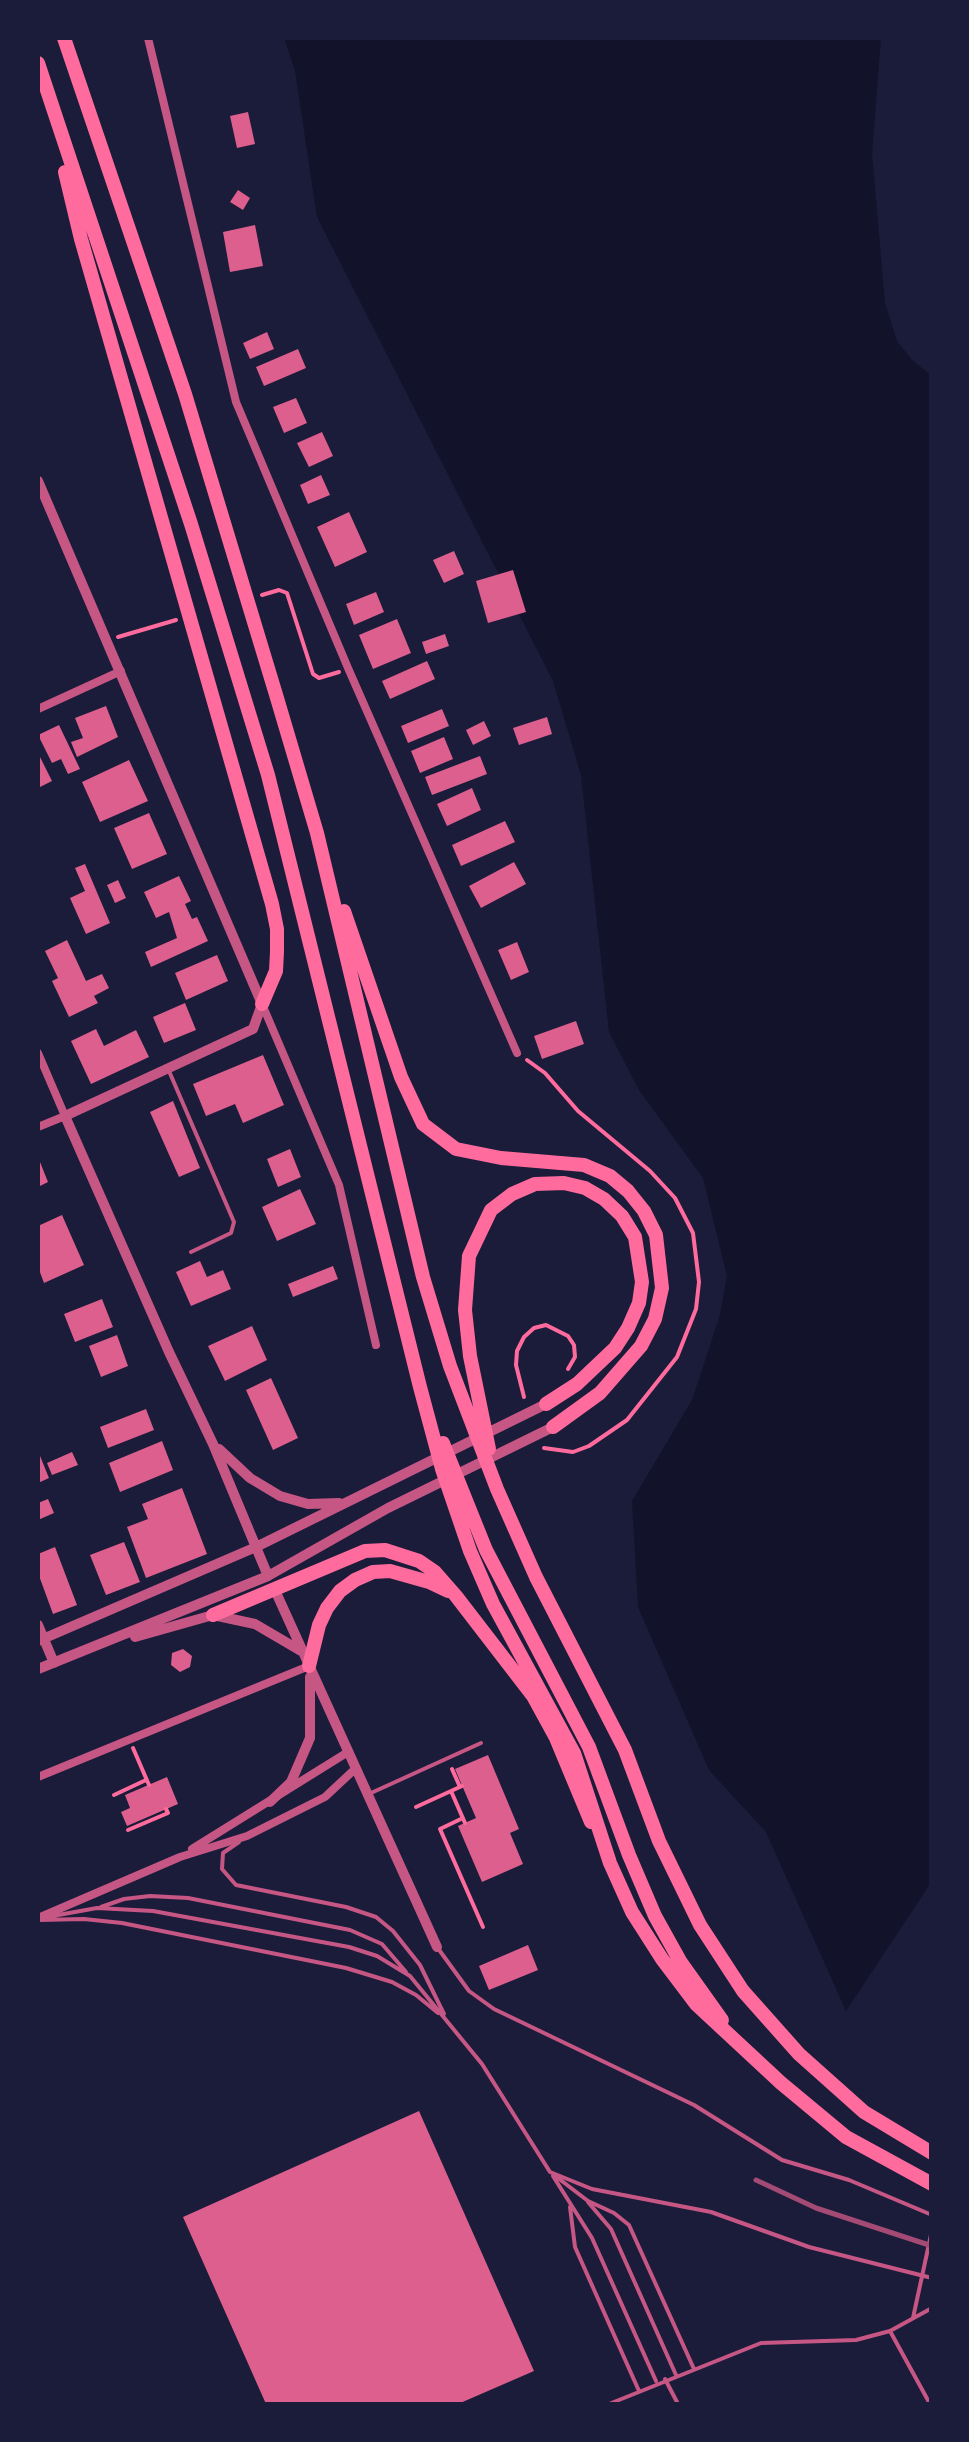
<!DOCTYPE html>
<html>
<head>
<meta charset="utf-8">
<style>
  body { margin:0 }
  #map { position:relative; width:969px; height:2442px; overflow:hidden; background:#1b1b3a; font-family:"Varela Round",sans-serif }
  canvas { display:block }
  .frame { position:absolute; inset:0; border:40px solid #1b1b3a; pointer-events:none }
</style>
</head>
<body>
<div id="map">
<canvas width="969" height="2442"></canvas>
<div class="frame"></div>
</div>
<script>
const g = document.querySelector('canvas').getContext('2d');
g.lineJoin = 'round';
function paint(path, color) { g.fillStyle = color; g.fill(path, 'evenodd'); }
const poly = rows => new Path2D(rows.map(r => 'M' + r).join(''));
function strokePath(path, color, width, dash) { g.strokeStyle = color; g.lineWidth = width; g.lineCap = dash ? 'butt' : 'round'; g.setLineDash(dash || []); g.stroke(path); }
paint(poly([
  [284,38,881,38,872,154,885,303,897,341,912,360,932,376,932,1881,846,2011,766,1832,709,1770,638,1607,632,1501,692,1400,720,1315,727,1276,703,1178,639,1090,609,1032,581,775,553,681,317,217,295,71]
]), '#12122b');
paint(poly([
  [248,112,255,144,237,148,230,116],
  [238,190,250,198,243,210,230,202],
  [255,225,263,266,230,272,223,232],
  [267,332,274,349,250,359,243,343],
  [298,349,306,368,264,386,256,367],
  [296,398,307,423,284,433,273,407],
  [322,432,333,456,309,467,297,443],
  [321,475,330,495,308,504,300,485],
  [349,512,367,552,335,567,317,527],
  [454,551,464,574,444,583,433,560],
  [513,570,526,612,488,623,476,581],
  [376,592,384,612,354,625,346,604],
  [397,619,411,653,373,669,359,635],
  [445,634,449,646,426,654,422,642],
  [427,661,435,679,390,699,382,681],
  [106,706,118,737,77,757,71,742,83,738,75,718],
  [442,709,449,726,408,743,401,726],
  [547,717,552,734,519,745,513,728],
  [484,721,491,736,473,745,466,730],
  [59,725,80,769,68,774,61,759,52,763,38,735],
  [444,737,453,759,420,773,411,751],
  [38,753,52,781,38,788],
  [480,756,487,774,432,795,425,777],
  [129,760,148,801,100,822,82,782],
  [472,788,481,810,447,826,437,804],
  [149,813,167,854,132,869,114,828],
  [505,821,515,842,461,866,452,845],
  [514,862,526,884,481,908,469,886],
  [85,864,110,923,86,934,70,898,85,891,75,868],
  [179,876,191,901,185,904,192,919,197,917,208,941,151,967,145,952,177,938,169,912,156,918,144,892],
  [118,880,126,898,115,903,107,885],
  [67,940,86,981,102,974,109,988,94,996,98,1003,69,1017,52,981,58,978,45,951],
  [517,942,529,972,511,980,498,950],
  [217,955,228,981,186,1000,175,973],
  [185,1003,196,1030,164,1043,153,1017],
  [576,1021,584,1044,542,1059,534,1036],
  [96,1029,104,1046,136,1030,149,1057,91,1084,71,1041],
  [263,1055,284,1105,243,1123,235,1104,206,1116,193,1084],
  [173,1101,200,1168,179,1177,150,1112],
  [290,1149,301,1177,278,1187,267,1159],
  [38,1157,48,1182,38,1187],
  [300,1189,316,1224,277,1241,262,1207],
  [62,1215,84,1265,44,1283,38,1267,38,1226],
  [200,1261,207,1277,223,1270,231,1289,191,1306,176,1272],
  [333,1266,338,1279,293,1297,288,1284],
  [102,1299,113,1327,75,1342,64,1314],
  [252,1326,267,1360,225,1381,208,1346],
  [117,1335,128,1366,101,1377,89,1346],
  [271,1378,298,1438,273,1450,246,1390],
  [146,1409,154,1430,108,1448,100,1427],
  [162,1441,173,1470,120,1492,109,1463],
  [38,1451,49,1478,38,1483],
  [72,1452,78,1465,52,1475,47,1463],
  [182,1488,207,1554,146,1578,127,1527,148,1519,142,1504],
  [48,1499,54,1513,38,1520,38,1503],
  [124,1542,140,1582,106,1595,90,1555],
  [55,1547,77,1605,53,1614,38,1573,38,1554],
  [183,1649,192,1656,190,1667,180,1672,171,1665,172,1653],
  [488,1755,519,1829,510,1833,523,1864,482,1882,458,1826,476,1818,455,1769],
  [167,1777,178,1804,127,1826,121,1812,130,1808,125,1795],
  [528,1945,538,1970,489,1990,479,1966],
  [419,2111,534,2371,458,2404,266,2404,183,2217]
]), '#dd5f8e');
strokePath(poly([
  [262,595,279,590,287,593,313,674,319,678,339,672],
  [118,637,176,620],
  [527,1060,545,1073,578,1111,650,1171,675,1198,693,1233,699,1282,696,1309,677,1357,627,1420,589,1446,573,1452,544,1448],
  [524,1397,516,1365,517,1351,524,1337,534,1328,546,1325,568,1336,574,1345,575,1357,568,1369],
  [133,1748,149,1785],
  [452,1769,460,1787],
  [451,1791,465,1823],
  [114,1795,146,1780],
  [416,1807,462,1786],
  [463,1818,440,1829,483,1927],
  [128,1830,168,1813,166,1809]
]), '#ff6b9d', 4);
strokePath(poly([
  [169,1071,234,1222,231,1233,191,1252],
  [371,1793,481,1743],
  [239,1842,223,1853,222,1869,236,1885,346,1907,376,1917,393,1931,420,1965,444,2014],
  [101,1907,124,1899,150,1896,188,1898,350,1930,382,1944,406,1972],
  [47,1917,97,1908,153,1911,349,1947,377,1956,410,1976,482,2064,550,2172,592,2189,711,2212,809,2247,932,2278],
  [39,1920,84,1919,122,1923,346,1968,392,1982,416,1995,438,2013],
  [437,1947,469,1991,494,2009,694,2105,782,2160,849,2180,932,2215],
  [554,2175,588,2201,614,2213,629,2225,694,2369],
  [553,2176,592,2238,656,2381],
  [588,2202,611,2229,676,2375],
  [570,2207,575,2247,639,2391],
  [913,2318,932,2230],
  [890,2331,930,2404],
  [665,2379,678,2404],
  [609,2404,761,2343,856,2340,890,2331,932,2308]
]), '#c65784', 4);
strokePath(poly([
  [148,38,236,402,348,668,517,1053],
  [38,709,121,671],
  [262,1004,339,1185,376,1345],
  [38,1053,65,1116,38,1127],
  [38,1777,309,1666],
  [192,1849,348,1752],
  [38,1918,180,1857,247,1836,325,1797,355,1769]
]), '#c65784', 8);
strokePath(poly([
  [38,481,262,1004,253,1029,65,1116,169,1352,213,1444,268,1576],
  [219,1449,250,1478,280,1496,308,1504,339,1503],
  [274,1588,437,1947],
  [38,1625,54,1663],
  [135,1637,213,1615,255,1624,301,1651],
  [38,1641,256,1547,546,1404],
  [38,1669,268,1576,388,1508,553,1427],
  [270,1802,291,1782,310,1738,310,1677]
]), '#c65784', 10);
strokePath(poly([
  [64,38,185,394,277,698,317,833,423,1277,450,1366,497,1489,536,1577,625,1750,659,1841,700,1925,743,1991,799,2054,864,2112,932,2153],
  [38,63,191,524,268,775,420,1387,442,1469,470,1551,493,1604,574,1753,610,1863,632,1912,662,1959,696,2004,781,2083,846,2137,932,2184],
  [65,172,81,239,272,904,277,929,277,952,276,971,262,1004],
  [344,911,401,1077,423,1124,456,1149,501,1158,584,1165,610,1176,628,1191,644,1211,656,1235,662,1288,655,1319,641,1346,600,1393,553,1427],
  [443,1443,486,1550,589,1747,629,1855,655,1916,680,1961,722,2020],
  [489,1449,470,1356,465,1310,469,1256,491,1210,512,1194,535,1184,564,1183,585,1188,604,1199,622,1216,635,1237,642,1282,639,1303,628,1328,615,1348,577,1384,546,1404],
  [213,1615,365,1551,385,1550,419,1561,435,1572,456,1596,533,1696,556,1738,591,1822],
  [309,1666,319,1625,327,1608,340,1591,355,1580,373,1572,390,1571,429,1582,448,1591]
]), '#ff6b9d', 14);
strokePath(poly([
  [756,2180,816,2208,932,2246]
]), '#a44b75', 5);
</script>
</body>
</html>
